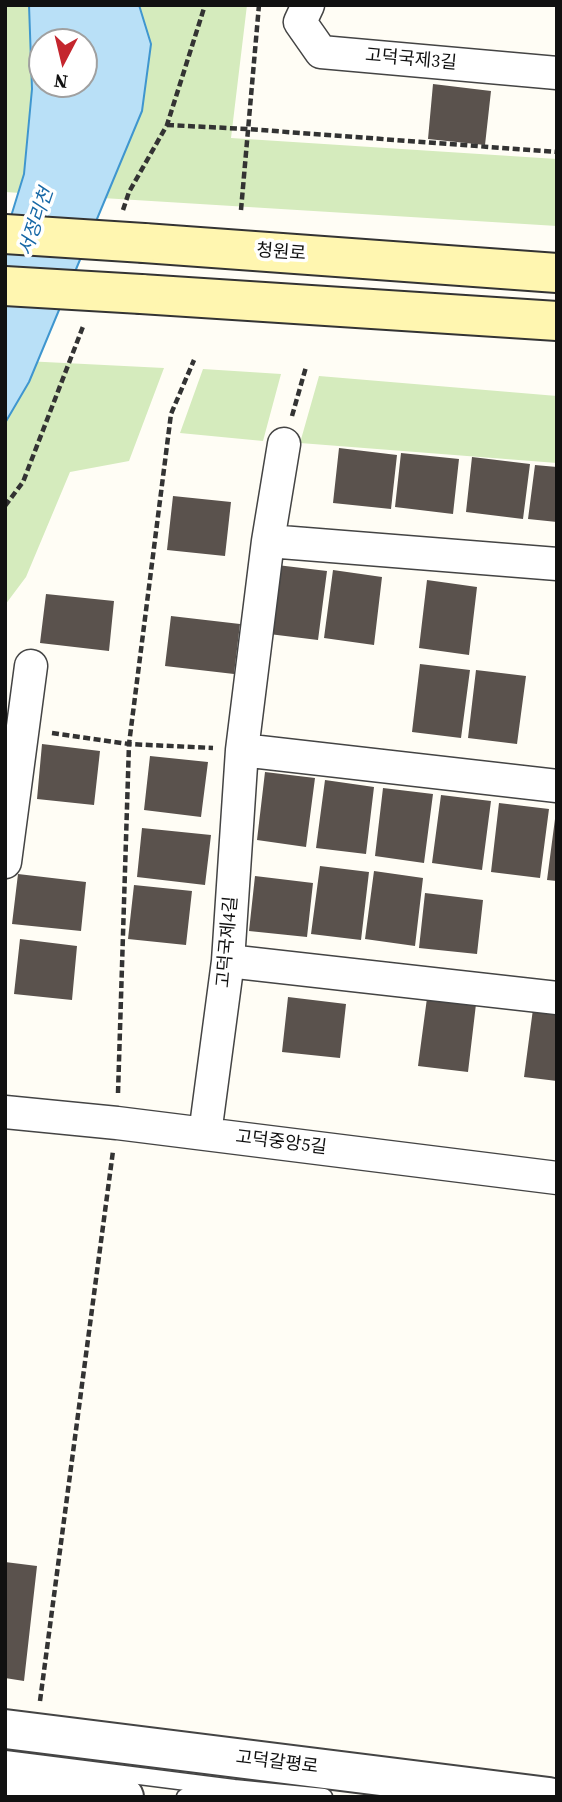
<!DOCTYPE html>
<html>
<head>
<meta charset="utf-8">
<style>
  body { margin:0 }
  #map { position:relative; width:562px; height:1802px; overflow:hidden; background:#fffdf5; font-family:"Source Serif 4",serif }
  canvas { display:block }
  .frame { position:absolute; inset:0; border:7px solid #111; pointer-events:none }
  .north { position:absolute; left:28px; top:28px; width:70px; height:70px; box-sizing:border-box; background:#fff; border:2px solid #a0a0a0; border-radius:50%; rotate:187deg; font-size:19px; font-weight:700; line-height:28px; text-align:center; color:#111 }
  .north::after { content:''; display:block; margin:auto; width:24px; height:32px; background:#c4262e; clip-path:polygon(50% 0,100% 100%,50% 72%,0 100%) }
</style>
</head>
<body>
<div id="map">
<canvas width="562" height="1802"></canvas>
<div class="frame"></div>
<div class="north">N</div>
</div>
<script>
const g = document.querySelector('canvas').getContext('2d');
g.lineJoin = 'round';
function paint(path, color) { g.fillStyle = color; g.fill(path, 'evenodd'); }
const poly = rows => new Path2D(rows.map(r => 'M' + r).join(''));
function strokePath(path, color, width, dash) { g.strokeStyle = color; g.lineWidth = width; g.lineCap = dash ? 'butt' : 'round'; g.setLineDash(dash || []); g.stroke(path); }
function write(font, color, halo, rows, align = 'center') {
  g.font = font + ' "Source Serif 4","Noto Sans KR",serif'; g.lineWidth = 7; g.setLineDash([]); g.textBaseline = 'middle'; g.strokeStyle = halo; g.fillStyle = color; for (const [text, x, y, turn = 0] of rows) {
    g.save(); g.translate(x, y); g.rotate((+turn || 0) * Math.PI / 180); g.textAlign = isNaN(turn) ? turn : align; if (halo) g.strokeText(text, 0, 0); g.fillText(text, 0, 0); g.restore();
  }
}
paint(poly([
  [5,5,247,5,231,138,557,159,557,226,5,192],
  [42,42,84,42,84,84,42,84],
  [5,360,164,368,129,461,70,472,26,577,5,605],
  [203,369,281,374,263,441,180,433],
  [319,376,557,396,557,463,300,443]
]), '#d5ebbd');
const water = poly([
  [29,5,139,5,151,44,142,111,29,382,5,423,5,236,24,174,32,89,29,5],
  [42,42,84,42,84,84,42,84,42,42]
]);
paint(water, '#b9e0f7');
strokePath(water, '#3f96cf', 2);
paint(poly([
  [433,84,491,91,485,145,428,139],
  [339,448,397,455,391,509,333,503],
  [401,453,459,459,453,514,395,507],
  [472,457,530,464,523,519,466,512],
  [535,465,557,467,557,522,528,519],
  [173,496,231,502,225,556,167,550],
  [277,565,327,571,318,640,269,634],
  [333,570,382,577,374,645,324,638],
  [427,580,477,587,469,655,419,648],
  [46,594,114,601,109,651,40,643],
  [171,616,240,624,234,674,165,666],
  [420,664,470,670,461,738,412,732],
  [476,670,526,676,517,744,468,738],
  [42,744,100,751,94,805,37,799],
  [150,756,208,762,201,817,144,810],
  [265,772,315,778,306,847,257,840],
  [325,780,374,787,366,854,316,848],
  [383,788,433,794,424,863,375,856],
  [441,795,491,801,482,870,432,863],
  [499,803,549,809,540,878,491,872],
  [555,819,557,819,557,881,547,880],
  [142,828,211,835,205,885,137,877],
  [320,866,369,872,361,940,311,934],
  [374,871,423,878,415,946,365,939],
  [18,874,86,882,81,931,12,924],
  [255,876,313,883,307,937,249,931],
  [134,885,192,891,186,945,128,939],
  [425,893,483,900,477,954,419,948],
  [20,939,77,946,72,1000,14,994],
  [288,997,346,1004,340,1058,282,1052],
  [427,998,476,1004,468,1072,418,1066],
  [533,1009,557,1012,557,1081,524,1077],
  [5,1562,37,1566,24,1681,5,1678]
]), '#5a524d');
const service = poly([
  [5,1759,234,1788],
  [185,1797,234,1788,324,1797]
]);
const minor = poly([
  [308,5,300,22,321,52,557,73],
  [268,541,557,564],
  [242,750,557,786],
  [5,862,31,666],
  [228,961,557,998],
  [5,1112,117,1123,557,1178],
  [205,1134,228,961,242,750,268,541,284,444]
]);
const tertiary = poly([
  [5,1729,549,1797],
  [5,1782,124,1797]
]);
const secondary = poly([
  [144,243,557,273],
  [141,294,557,321]
]);
strokePath(service, '#444', 19);
strokePath(minor, '#444', 35);
strokePath(tertiary, '#444', 42);
strokePath(secondary, '#333', 42);
strokePath(poly([
  [167,125,247,129,557,152],
  [123,210,129,192,167,125,205,5],
  [241,210,259,5],
  [292,416,306,367],
  [5,506,23,482,84,324],
  [52,733,129,744,213,748],
  [118,1093,129,744,171,414,194,360],
  [40,1701,113,1151]
]), '#333', 4.5, [7, 3.5]);
strokePath(service, '#fff', 16);
strokePath(minor, '#fff', 32);
strokePath(tertiary, '#fff', 38);
strokePath(secondary, '#fff6b0', 38);
const secondaryBridge = poly([
  [5,234,144,243],
  [5,286,141,294]
]);
strokePath(secondaryBridge, '#333', 42, []);
strokePath(secondaryBridge, '#fff6b0', 38);
write('18px', '#111', '#fff', [
  ["고덕국제3길",411,60,5],
  ["청원로",281,253,4],
  ["고덕국제4길",228,942,-85],
  ["고덕중앙5길",281,1143,7],
  ["고덕갈평로",277,1763,7]
]);
write('italic 19px', '#1768a6', '#fff', [
  ["서정리천",37,222,-71]
]);
</script>
</body>
</html>
